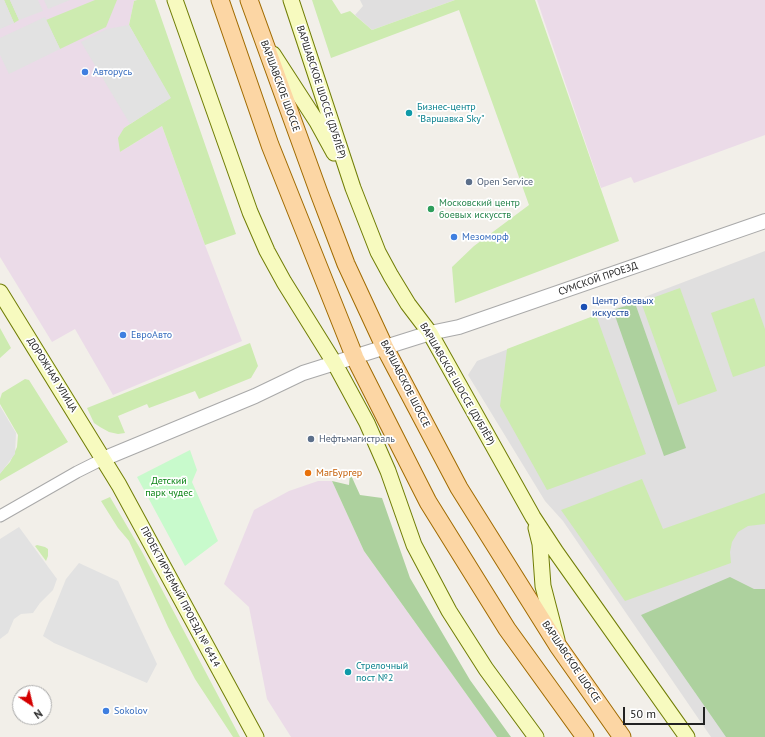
<!DOCTYPE html>
<html>
<head>
<meta charset="utf-8">
<style>
  body { margin:0 }
  #map { position:relative; width:765px; height:737px; overflow:hidden; background:#f2efe9; font-family:"PT Sans",sans-serif }
  canvas { display:block }
  .north { position:absolute; left:12px; top:685px; width:40px; height:40px; box-sizing:border-box; background:#fff; border:1px solid #a7a7a7; border-radius:50%; rotate:145deg; font-size:11px; font-weight:700; line-height:16px; text-align:center; color:#222 }
  .north::after { content:''; display:block; margin:auto; width:14px; height:18px; background:#d40000; clip-path:polygon(50% 0,100% 100%,50% 72%,0 100%) }
  .scale { position:absolute; left:623px; top:707px; width:82px; height:18px; box-sizing:border-box; border:2px solid #222; border-top:0; padding-left:5px; font-size:12px; line-height:14px; white-space:nowrap; color:#222; -webkit-text-stroke:3px #fff; paint-order:stroke }
</style>
</head>
<body>
<div id="map">
<canvas width="765" height="737"></canvas>
<div class="north">N</div>
<div class="scale">50 m</div>
</div>
<script>
const g = document.querySelector('canvas').getContext('2d');
g.lineJoin = 'round';
function paint(path, color) { g.fillStyle = color; g.fill(path, 'evenodd'); }
const poly = rows => new Path2D(rows.map(r => 'M' + r).join(''));
function strokePath(path, color, width, dash) { g.strokeStyle = color; g.lineWidth = width; g.lineCap = dash ? 'butt' : 'round'; g.setLineDash(dash || []); g.stroke(path); }
function write(font, color, halo, rows, align = 'center') {
  g.font = font + ' "PT Sans",sans-serif'; g.lineWidth = 3.5; g.setLineDash([]); g.textBaseline = 'middle'; g.strokeStyle = halo; g.fillStyle = color; for (const [text, x, y, turn = 0] of rows) {
    g.save(); g.translate(x, y); g.rotate((+turn || 0) * Math.PI / 180); g.textAlign = isNaN(turn) ? turn : align; if (halo) g.strokeText(text, 0, 0); g.fillText(text, 0, 0); g.restore();
  }
}
paint(poly([
  [360,0,455,0,372,30,355,15,363,6],
  [765,251,765,737,711,737,563,521,545,501,468,375,477,361]
]), '#e0dfdf');
paint(poly([
  [0,0,137,0,134,1,129,25,171,98,124,128,120,152,162,126,205,245,242,341,113,395,75,329,52,342,0,257],
  [537,0,765,0,765,135,634,183,631,177,601,188],
  [318,481,332,481,364,551,497,737,291,737,267,699,249,607,224,584,254,510,289,491]
]), '#ebdbe8');
paint(poly([
  [4,0,10,0,19,20,14,23],
  [95,0,117,0,106,27,60,49,46,20],
  [137,0,155,0,236,234,205,245,162,126,120,152,118,138,124,128,170,98,129,25,134,1],
  [312,0,332,0,341,14,350,11,372,30,455,0,535,0,619,241,455,303,452,267,474,246,529,205,459,10,331,58],
  [680,288,717,391,678,405,641,302],
  [754,298,765,329,765,366,733,377,711,313],
  [596,315,646,454,547,490,500,406,507,349],
  [0,328,11,348,0,358],
  [250,343,258,366,251,378,199,399,195,391,149,408,147,404,118,416,125,433,118,434,109,432,100,427,94,423,87,408],
  [25,379,29,380,68,442,0,481,0,473,10,462,17,447,18,435,0,404,0,399,2,393],
  [642,479,663,529,765,493,765,524,748,526,738,532,732,542,730,552,731,563,625,601,561,510],
  [110,497,141,550,240,737,233,737,195,679,168,627,129,541,118,528,101,501],
  [37,545,45,547,48,549,48,556,46,561,35,546]
]), '#cdebb0');
paint(poly([
  [635,303,686,448,664,456,613,310],
  [350,473,360,495,382,498,410,578,470,680,511,737,497,737,364,551,332,481,349,485],
  [730,577,754,589,765,589,765,737,726,737,641,615]
]), '#add19e');
paint(poly([
  [190,450,197,470,192,482,218,541,185,566,137,477]
]), '#c8facc');
paint(poly([
  [0,0,4,0,14,23,0,29],
  [10,0,38,0,43,11,19,20],
  [44,0,70,0,48,9],
  [45,17,60,49,9,74,0,55,0,38],
  [129,25,171,98,130,124,81,42,107,29],
  [0,406,16,433,15,454,0,474],
  [19,527,57,579,53,590,40,603,33,613,21,614,14,619,8,633,0,639,0,539],
  [79,563,118,581,157,664,147,683,54,643,43,636,66,579]
]), '#e2e2e2');
const minor = poly([
  [0,516,77,472,103,459]
]);
const tertiary = poly([
  [103,459,255,396,303,373,430,333,459,327,765,221]
]);
const secondary = poly([
  [175,0,250,212,267,251,284,282,335,364,367,423,388,471,414,545,449,611,486,669,536,737],
  [291,0,353,188,378,252,391,276,408,304,430,333,533,517,556,552,687,737],
  [273,54,317,122,334,153],
  [0,292,119,485,256,737],
  [536,528,540,544,543,586,557,640]
]);
const primary = poly([
  [220,0,270,145,355,358,428,502,507,629,585,737],
  [249,0,319,193,346,264,385,348,459,488,558,646,622,737]
]);
strokePath(minor, '#a9a9a9', 13);
strokePath(tertiary, '#a9a9a9', 16);
strokePath(secondary, '#707d05', 17);
strokePath(primary, '#a06b00', 19);
strokePath(minor, '#fff', 11);
strokePath(tertiary, '#fff', 14);
strokePath(secondary, '#f7fabf', 15);
strokePath(primary, '#fcd6a4', 17);
for (const [x, y, r, color] of [
  [85,72,4,"#3f7fe0"],
  [409,113,4,"#0f9aa8"],
  [469,182,4,"#5c6f8a"],
  [431,209,4,"#2e9e5b"],
  [454,237,4,"#3f7fe0"],
  [584,307,4,"#1a4fb4"],
  [123,335,4,"#3f7fe0"],
  [311,439,4,"#5c6f8a"],
  [308,473,4,"#e8710a"],
  [348,672,4,"#0f9aa8"],
  [106,711,4,"#3f7fe0"]
]) { const dot = new Path2D(); dot.arc(x, y, r, 0, 2 * Math.PI); g.fillStyle = color; g.fill(dot); strokePath(dot, '#fff', 1.5); }
write('10px', '#366cbe', '#fff', [
  ["Авторусь",93,72],
  ["Мезоморф",462,237],
  ["ЕвроАвто",131,335],
  ["Sokolov",114,711]
], 'left');
write('10px', '#222', '#fff', [
  ["ВАРШАВСКОЕ ШОССЕ",280,86,70],
  ["ВАРШАВСКОЕ ШОССЕ (ДУБЛЁР)",321,92,72],
  ["СУМСКОЙ ПРОЕЗД",598,279,-19],
  ["ДОРОЖНАЯ УЛИЦА",52,375,58],
  ["ВАРШАВСКОЕ ШОССЕ",405,384,63],
  ["ВАРШАВСКОЕ ШОССЕ (ДУБЛЁР)",457,384,60],
  ["ПРОЕКТИРУЕМЫЙ ПРОЕЗД № 6414",180,597,62],
  ["ВАРШАВСКОЕ ШОССЕ",571,662,56]
]);
write('10px', '#0d838f', '#fff', [
  ["Бизнес-центр",417,107],
  ["\"Варшавка Sky\"",417,119],
  ["Стрелочный",356,666],
  ["пост №2",356,678]
], 'left');
write('10px', '#4e5e75', '#fff', [
  ["Open Service",477,182],
  ["Нефтьмагистраль",319,439]
], 'left');
write('10px', '#27864d', '#fff', [
  ["Московский центр",439,203],
  ["боевых искусств",439,215]
], 'left');
write('10px', '#164399', '#fff', [
  ["Центр боевых",592,301],
  ["искусств",592,313]
], 'left');
write('10px', '#c56008', '#fff', [
  ["МагБургер",316,473]
], 'left');
write('10px', '#0c8416', '#fff', [
  ["Детский",169,481],
  ["парк чудес",169,493]
]);
</script>
</body>
</html>
